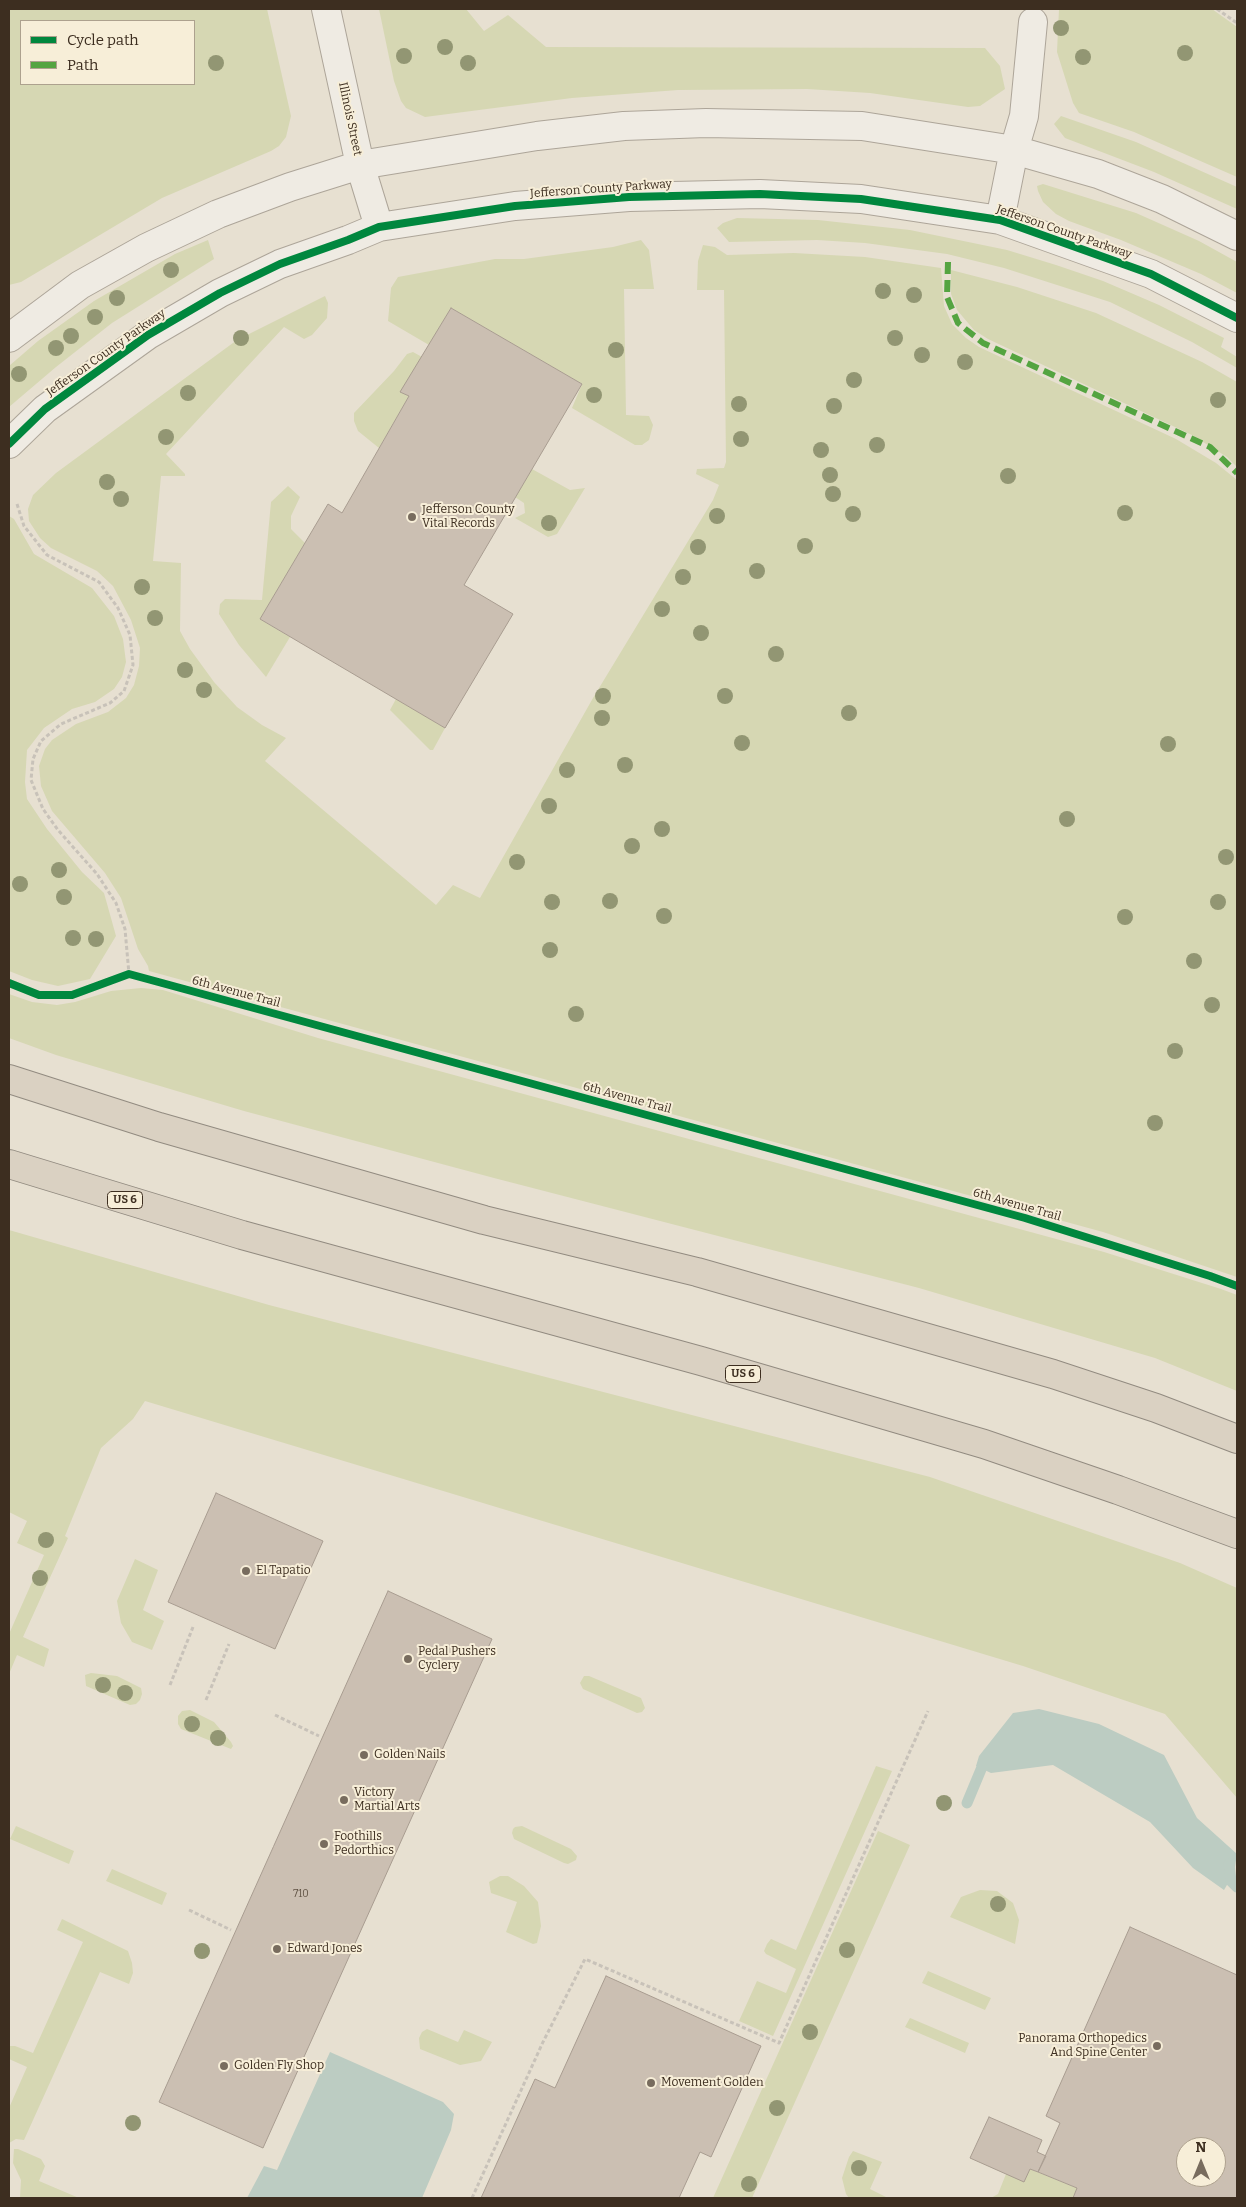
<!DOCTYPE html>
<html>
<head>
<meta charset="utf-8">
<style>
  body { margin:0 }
  #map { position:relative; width:1246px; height:2207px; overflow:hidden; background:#e7e0d1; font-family:Bitter,serif }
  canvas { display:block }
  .frame { position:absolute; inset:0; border:10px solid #3d2e20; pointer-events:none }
  .legend { position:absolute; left:20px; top:20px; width:175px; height:65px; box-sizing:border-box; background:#f7eed8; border:1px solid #ada18e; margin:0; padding:6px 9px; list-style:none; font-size:15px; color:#3d2e20 }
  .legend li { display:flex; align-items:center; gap:10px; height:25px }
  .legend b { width:25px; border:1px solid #ada18e }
  .north { position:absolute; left:1176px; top:2137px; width:50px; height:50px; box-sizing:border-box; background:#f7eed8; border:1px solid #ada18e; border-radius:50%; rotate:0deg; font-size:14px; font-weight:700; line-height:20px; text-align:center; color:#3d2e20 }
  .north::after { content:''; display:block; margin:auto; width:18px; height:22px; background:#786c5e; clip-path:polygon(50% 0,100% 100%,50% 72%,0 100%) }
</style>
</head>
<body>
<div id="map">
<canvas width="1246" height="2207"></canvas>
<div class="frame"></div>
<ul class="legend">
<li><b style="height:6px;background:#00873e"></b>Cycle path</li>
<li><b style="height:6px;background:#54a441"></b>Path</li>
</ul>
<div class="north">N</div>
</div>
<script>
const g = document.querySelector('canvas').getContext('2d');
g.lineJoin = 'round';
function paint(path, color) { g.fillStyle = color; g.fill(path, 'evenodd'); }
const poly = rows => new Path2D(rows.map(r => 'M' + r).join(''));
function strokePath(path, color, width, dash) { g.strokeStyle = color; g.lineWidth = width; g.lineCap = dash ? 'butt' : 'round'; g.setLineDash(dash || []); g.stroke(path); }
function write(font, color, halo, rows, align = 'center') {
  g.font = font + ' Bitter,serif'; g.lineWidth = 4; g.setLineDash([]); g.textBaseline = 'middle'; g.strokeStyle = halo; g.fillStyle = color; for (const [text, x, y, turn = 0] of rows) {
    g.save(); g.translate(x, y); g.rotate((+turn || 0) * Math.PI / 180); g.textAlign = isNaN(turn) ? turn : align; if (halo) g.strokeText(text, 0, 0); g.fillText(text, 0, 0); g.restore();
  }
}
paint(poly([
  [9,9,267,9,291,116,286,137,279,146,271,151,162,198,21,282,9,285],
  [21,21,194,21,194,84,21,84],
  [379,9,466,9,484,31,508,15,546,47,985,48,1000,66,1005,89,980,106,968,107,870,93,807,89,678,90,572,98,425,117,406,108,401,101,394,81],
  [1059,9,1212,9,1237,27,1237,177,1134,132,1079,113,1073,103,1057,52],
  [1061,116,1136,142,1237,187,1237,209,1154,172,1065,138,1054,124],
  [1043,184,1136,213,1199,241,1237,262,1237,293,1201,274,1121,240,1069,221,1056,214,1043,202,1038,191,1037,186],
  [737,218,818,220,910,230,1007,250,1056,265,1103,281,1159,305,1224,338,1221,347,1237,357,1237,368,1192,342,1110,302,1004,268,947,254,865,243,817,240,729,242,717,228,723,223],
  [208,240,214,259,112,323,56,367,9,407,9,366,38,341,94,301,175,254],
  [641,240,649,250,654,289,624,289,626,415,649,416,653,425,649,440,642,445,635,445,572,408,582,384,451,308,429,345,388,321,391,288,398,277,495,259,524,259,613,247],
  [703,245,715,247,727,255,794,253,865,257,941,268,944,306,952,324,966,338,979,347,1176,439,1216,463,1237,480,1237,1277,1103,1232,149,971,148,966,138,949,121,898,105,873,52,811,41,786,39,766,45,749,52,740,76,724,108,712,126,698,134,685,139,666,140,648,131,620,113,586,97,571,51,548,40,538,29,521,28,509,33,495,56,473,237,340,325,296,328,303,327,318,312,335,304,339,284,327,166,454,185,474,185,476,161,476,153,561,181,563,180,631,190,649,214,682,237,707,262,725,286,738,265,761,436,905,453,885,480,898,593,698,713,500,719,485,696,474,697,469,724,468,726,462,724,290,697,290,698,261],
  [951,270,1017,287,1096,313,1202,362,1237,382,1237,467,1227,457,1192,435,988,339,974,330,957,310,951,294],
  [413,352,422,357,401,392,409,396,379,448,358,431,354,421,354,413,394,371,407,354],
  [532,469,570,490,585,488,557,534,548,537,515,518,525,513,524,503,515,497],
  [288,486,300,497,291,516,291,529,305,543,260,619,290,637,266,677,239,645,219,614,220,604,225,599,262,600,271,502],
  [9,516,14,519,34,554,92,588,114,616,123,639,126,662,122,677,114,689,95,702,72,709,44,728,27,750,25,782,27,799,47,829,82,872,104,893,116,936,90,979,58,986,32,980,9,971],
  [396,699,445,728,433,750,430,750,390,710],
  [141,988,163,990,318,1038,1104,1252,1221,1289,1237,1295,1237,1391,1155,1358,919,1288,494,1178,244,1111,56,1055,9,1038,9,994,32,1002,57,1005,75,1002,111,991],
  [9,1230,269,1305,930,1477,1180,1563,1237,1588,1237,1798,1165,1714,1023,1666,145,1401,133,1419,101,1448,65,1536,68,1538,23,1637,49,1649,44,1667,17,1655,9,1674,9,1634,44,1555,17,1543,27,1521,9,1512],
  [135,1559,158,1570,143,1610,164,1621,152,1650,132,1642,121,1623,117,1601],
  [91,1673,117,1676,141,1688,142,1694,140,1700,136,1704,130,1705,86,1686,85,1675],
  [584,1676,589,1676,641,1698,645,1708,642,1712,637,1713,583,1689,580,1683],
  [190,1710,214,1722,231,1742,233,1746,231,1749,181,1729,178,1724,178,1716,182,1711],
  [876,1766,892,1771,773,2036,739,2021,757,1981,786,1993,796,1969,766,1954,764,1951,767,1944,771,1939,796,1950],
  [16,1826,74,1851,69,1864,10,1839],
  [522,1826,571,1849,577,1856,576,1860,568,1864,564,1863,514,1839,512,1833,513,1829,515,1827],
  [878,1831,910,1845,752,2198,713,2198],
  [112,1869,167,1893,162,1905,106,1881],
  [500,1876,508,1876,524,1886,538,1902,541,1926,537,1943,533,1944,506,1932,517,1902,491,1893,489,1882],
  [980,1890,997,1891,1013,1903,1019,1920,1015,1944,950,1917,961,1897],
  [62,1919,128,1951,132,1963,133,1973,129,1984,100,1972,24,2140,16,2139,9,2143,9,2108,27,2067,9,2059,9,2046,15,2046,33,2053,83,1942,57,1930],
  [928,1971,991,1998,985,2010,922,1983],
  [910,2018,969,2043,965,2053,905,2027],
  [427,2029,458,2042,464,2030,492,2042,481,2061,460,2065,420,2049,419,2038,422,2032],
  [14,2149,18,2149,41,2159,45,2166,39,2181,79,2198,20,2198,21,2180,13,2163],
  [853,2151,882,2162,870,2189,888,2198,849,2198,846,2194,842,2178,849,2157],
  [1030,2169,1077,2188,1073,2198,991,2198,998,2194,1006,2174]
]), '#d6d7b3');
paint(poly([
  [1039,1709,1099,1724,1164,1755,1197,1818,1237,1854,1234,1873,1224,1890,1193,1868,1150,1822,1053,1765,991,1773,976,1766,979,1756,1013,1713],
  [330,2052,443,2102,454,2114,451,2130,422,2198,247,2198,264,2166,277,2170]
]), '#bcccc2');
strokePath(poly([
  [967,1803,982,1767,989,1757],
  [1229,1864,1231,1881,1237,1887]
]), '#bcccc2', 11);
const building = poly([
  [451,308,582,384,464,585,513,614,445,728,260,619,328,504,342,513,409,396,400,392,451,308],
  [216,1493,323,1541,275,1649,168,1602,216,1493],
  [388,1591,492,1639,263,2148,159,2102,388,1591],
  [1130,1927,1237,1975,1237,2198,1073,2198,1077,2188,1038,2172,1060,2123,1046,2116,1130,1927],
  [1186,2147,1216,2147,1216,2177,1186,2177,1186,2147],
  [606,1976,761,2046,711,2157,700,2152,679,2198,481,2198,535,2079,555,2088,606,1976],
  [989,2117,1042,2140,1037,2152,1046,2156,1038,2172,1030,2169,1024,2182,970,2158,989,2117]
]);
paint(building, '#cbbfb2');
strokePath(building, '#a89c90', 1);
const minor = poly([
  [326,9,360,165,379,227],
  [1000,220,1014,150,1024,116,1033,22],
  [9,338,80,285,146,248,218,214,290,187,360,165,537,136,624,126,706,123,862,126,1014,150,1098,174,1162,199,1237,236],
  [9,444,45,409,148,335,220,293,280,264,348,240,379,227,515,206,629,197,760,194,861,199,1000,220,1151,274,1237,318]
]);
const highway = poly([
  [9,1079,159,1127,484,1220,697,1272,1053,1374,1156,1408,1237,1439],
  [9,1164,242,1235,701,1361,984,1444,1118,1490,1237,1534]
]);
strokePath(minor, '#ada599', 30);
strokePath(highway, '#928b80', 30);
strokePath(poly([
  [1217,9,1237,23],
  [17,504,24,526,47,555,99,582,118,608,130,635,133,665,124,691,110,703,61,724,41,741,33,759,31,780,43,809,58,830,97,874,116,903,125,929,129,974],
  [170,1685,193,1627],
  [206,1700,229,1644],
  [275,1715,319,1736],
  [189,1910,231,1930],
  [472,2198,543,2042,585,1959,779,2043,928,1711]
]), '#c8c2b9', 3, [4, 2.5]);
strokePath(minor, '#efebe3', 28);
strokePath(highway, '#dad1c2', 28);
strokePath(poly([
  [948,262,947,297,958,323,983,343,1210,447,1237,473]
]), '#54a441', 6, [12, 6]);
strokePath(poly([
  [9,444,45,409,148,335,220,293,280,264,348,240,379,227,515,206,629,197,760,194,861,199,1000,220,1151,274,1237,318],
  [9,983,39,995,72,995,129,974,1025,1218,1210,1276,1237,1286]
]), '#00873e', 8);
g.fillStyle = '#929673';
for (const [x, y] of [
  [1061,28],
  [445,47],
  [1185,53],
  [404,56],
  [1083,57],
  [216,63],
  [468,63],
  [171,270],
  [883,291],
  [914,295],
  [117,298],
  [95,317],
  [71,336],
  [241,338],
  [895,338],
  [56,348],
  [616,350],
  [922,355],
  [965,362],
  [19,374],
  [854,380],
  [188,393],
  [594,395],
  [1218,400],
  [739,404],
  [834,406],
  [166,437],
  [741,439],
  [877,445],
  [821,450],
  [830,475],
  [1008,476],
  [107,482],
  [833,494],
  [121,499],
  [1125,513],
  [853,514],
  [717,516],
  [549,523],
  [805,546],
  [698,547],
  [757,571],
  [683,577],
  [142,587],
  [662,609],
  [155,618],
  [701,633],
  [776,654],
  [185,670],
  [204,690],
  [603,696],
  [725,696],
  [849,713],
  [602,718],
  [742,743],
  [1168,744],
  [625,765],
  [567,770],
  [549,806],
  [1067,819],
  [662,829],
  [632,846],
  [1226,857],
  [517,862],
  [59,870],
  [20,884],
  [64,897],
  [610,901],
  [552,902],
  [1218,902],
  [664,916],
  [1125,917],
  [73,938],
  [96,939],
  [550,950],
  [1194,961],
  [1212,1005],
  [576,1014],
  [1175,1051],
  [1155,1123],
  [46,1540],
  [40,1578],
  [103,1685],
  [125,1693],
  [192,1724],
  [218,1738],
  [944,1803],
  [998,1904],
  [847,1950],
  [202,1951],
  [810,2032],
  [777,2108],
  [133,2123],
  [859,2168],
  [749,2184]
]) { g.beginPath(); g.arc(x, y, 8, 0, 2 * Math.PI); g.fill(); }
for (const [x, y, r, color] of [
  [412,517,5,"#786c5e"],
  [246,1571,5,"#786c5e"],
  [408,1659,5,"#786c5e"],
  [364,1755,5,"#786c5e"],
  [344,1800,5,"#786c5e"],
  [324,1844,5,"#786c5e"],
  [277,1949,5,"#786c5e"],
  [1157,2046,5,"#786c5e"],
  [224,2066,5,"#786c5e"],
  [651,2083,5,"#786c5e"]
]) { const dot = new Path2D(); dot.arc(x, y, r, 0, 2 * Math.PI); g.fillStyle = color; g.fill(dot); strokePath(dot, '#f7eed8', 2); }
write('10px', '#605244', null, [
  ["710",301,1894]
]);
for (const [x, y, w] of [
  [125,1200,35],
  [743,1374,35]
]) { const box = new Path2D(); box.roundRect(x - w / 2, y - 8.5, w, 17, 4); g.fillStyle = '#f7eed8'; g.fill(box); strokePath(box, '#3d2e20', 1); }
write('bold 11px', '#3d2e20', null, [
  ["US 6",125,1200],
  ["US 6",743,1374]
]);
write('12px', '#3d2e20', '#f7eed8', [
  ["Illinois Street",350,119,78],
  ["Jefferson County Parkway",601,189,-4],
  ["Jefferson County Parkway",1064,232,19],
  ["Jefferson County Parkway",106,353,-35],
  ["6th Avenue Trail",236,992,15],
  ["6th Avenue Trail",627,1098,15],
  ["6th Avenue Trail",1017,1205,16]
]);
write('12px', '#3d2e20', '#f7eed8', [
  ["Jefferson County",422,510],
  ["Vital Records",422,524],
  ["El Tapatio",256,1571],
  ["Pedal Pushers",418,1652],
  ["Cyclery",418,1666],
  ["Golden Nails",374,1755],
  ["Victory",354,1793],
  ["Martial Arts",354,1807],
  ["Foothills",334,1837],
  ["Pedorthics",334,1851],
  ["Edward Jones",287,1949],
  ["Panorama Orthopedics",1147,2039,"right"],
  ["And Spine Center",1147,2053,"right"],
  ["Golden Fly Shop",234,2066],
  ["Movement Golden",661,2083]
], 'left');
</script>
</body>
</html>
